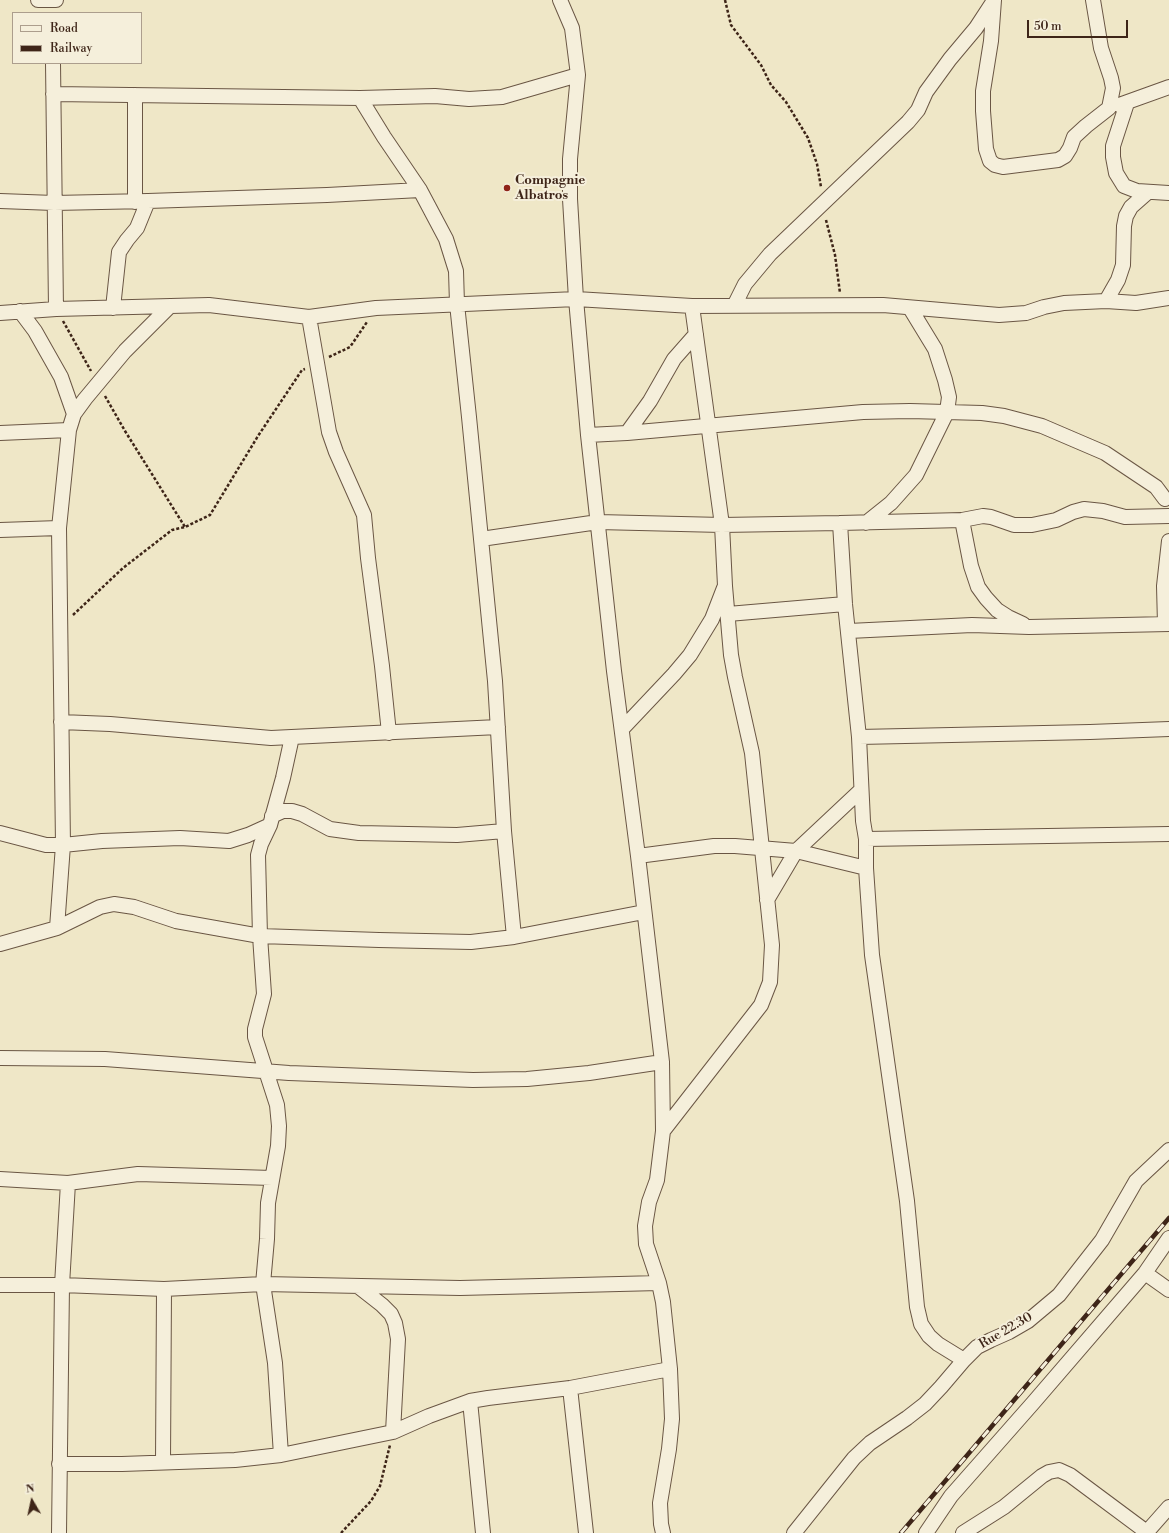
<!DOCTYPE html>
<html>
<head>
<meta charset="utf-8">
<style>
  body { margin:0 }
  #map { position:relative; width:1169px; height:1533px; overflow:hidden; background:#efe7c7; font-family:"Libre Bodoni",serif }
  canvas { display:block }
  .legend { position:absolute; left:12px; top:12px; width:130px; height:52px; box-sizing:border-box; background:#f5efdb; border:1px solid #ac9e8d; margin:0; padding:5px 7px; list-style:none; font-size:12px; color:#3e2518 }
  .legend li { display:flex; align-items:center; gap:8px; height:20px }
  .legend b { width:20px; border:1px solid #ac9e8d }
  .north { position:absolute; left:12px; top:1481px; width:40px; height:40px; -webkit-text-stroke:3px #f5efdb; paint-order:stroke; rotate:351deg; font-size:11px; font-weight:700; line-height:16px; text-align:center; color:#3e2518 }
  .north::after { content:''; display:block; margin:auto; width:14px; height:18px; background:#3e2518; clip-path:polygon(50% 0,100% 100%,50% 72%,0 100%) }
  .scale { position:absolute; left:1027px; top:20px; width:101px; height:18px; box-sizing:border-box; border:2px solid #3e2518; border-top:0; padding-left:5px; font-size:12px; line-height:14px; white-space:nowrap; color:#3e2518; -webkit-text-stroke:3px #f5efdb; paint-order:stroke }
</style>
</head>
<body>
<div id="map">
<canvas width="1169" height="1533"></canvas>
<ul class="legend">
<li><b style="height:5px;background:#f5efdb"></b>Road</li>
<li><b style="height:5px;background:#3e2518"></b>Railway</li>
</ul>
<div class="north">N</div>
<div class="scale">50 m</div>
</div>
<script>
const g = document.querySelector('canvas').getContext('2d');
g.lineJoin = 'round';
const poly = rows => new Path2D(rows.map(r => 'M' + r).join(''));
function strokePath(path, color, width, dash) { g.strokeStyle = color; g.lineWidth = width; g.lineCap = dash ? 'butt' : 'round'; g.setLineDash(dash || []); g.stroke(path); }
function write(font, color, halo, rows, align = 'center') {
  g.font = font + ' "Libre Bodoni",serif'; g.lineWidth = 4; g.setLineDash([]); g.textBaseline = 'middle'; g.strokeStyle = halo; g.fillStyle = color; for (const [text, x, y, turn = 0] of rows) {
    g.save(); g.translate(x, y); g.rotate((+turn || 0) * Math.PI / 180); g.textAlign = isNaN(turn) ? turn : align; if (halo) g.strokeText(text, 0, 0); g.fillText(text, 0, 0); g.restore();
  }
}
const minor = poly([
  [38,0,56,0],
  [560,0,572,28,578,75,570,159,570,199,576,299,588,435,614,671,638,856,662,1062,663,1131,657,1180,649,1202,645,1226,646,1244,659,1283,663,1302,670,1369,672,1419,669,1449,660,1503,661,1524,663,1533],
  [994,0,991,41,983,91,983,111,986,149,990,161,995,165,1003,167,1058,160,1065,156,1070,148,1074,137,1086,126,1109,108,1113,88,1111,78,1101,48,1093,0],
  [53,63,56,309],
  [53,94,360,98,435,96,469,99,502,97,578,75],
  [135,95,135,202],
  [360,98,384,137,420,190,446,239,456,271,457,304,469,417,495,681,504,831,514,937],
  [1127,103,1113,146,1113,157,1116,173,1124,186,1137,191,1169,193],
  [1119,105,1169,87],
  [0,201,54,203,148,201,327,195,420,190],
  [1106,301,1118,280,1123,265,1124,226,1126,216,1131,207,1148,192],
  [734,306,745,284,770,254,908,122,918,110,926,92,950,59,976,28,993,2],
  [113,308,119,252,127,240,137,228,148,201],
  [20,311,35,331,61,377,74,414],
  [0,313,56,309,209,305,309,317,376,308,576,299,692,306,883,305,999,315,1026,313,1044,307,1064,303,1106,301,1136,303,1169,298],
  [309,317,329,432,336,452,364,515,368,558,382,666,389,733],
  [0,433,69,430],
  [627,433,650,401,674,359,696,334],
  [588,435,627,433,863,412,910,411,982,413,1004,416,1042,426,1105,453,1156,487,1165,499],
  [962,520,971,566,978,587,986,598,997,610,1008,617,1023,624],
  [840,523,845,604,859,737,863,821,866,839,866,868,872,955,907,1201,917,1307,921,1324,929,1336,938,1344,964,1360],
  [866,523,891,503,916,475,947,412,949,397,945,380,935,349,910,308],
  [0,530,59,528],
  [481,539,598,522,722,525,840,523,962,520,983,516,991,517,1014,525,1032,525,1056,520,1073,512,1084,509,1103,511,1125,517,1169,516],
  [728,614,845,604],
  [1165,624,1164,586,1169,541],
  [849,631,972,625,1029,627,1169,624],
  [61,722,110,724,271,738,498,727],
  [622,729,674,674,690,655,712,619,724,588],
  [859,737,1090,732,1169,729],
  [272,816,283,811,292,811,302,814,330,829,359,833,457,835,504,831],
  [0,833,46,845,63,845,102,841,180,838,229,841,248,835,270,825],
  [866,839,1169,834],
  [638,856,714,846,735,846,796,851,866,868],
  [767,900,796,851,861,790],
  [57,928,63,845,59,528,69,430,74,414,85,399,125,351,169,307],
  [0,944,57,928,100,907,114,904,134,907,176,921,260,936,379,940,471,942,514,937,644,912],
  [0,1058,105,1059,289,1073,473,1080,527,1079,589,1073,662,1062],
  [663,1131,761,1005,770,982,772,945,752,753,735,677,731,655,725,586,722,525,692,306],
  [0,1179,68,1183,138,1174,272,1178],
  [1145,1273,1169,1290],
  [0,1285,62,1285,164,1289,263,1284,460,1288,659,1283],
  [359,1287,382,1305,391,1314,395,1323,398,1339,393,1432],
  [570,1388,586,1533],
  [470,1401,488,1398,570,1388,670,1369],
  [281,1455,275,1363,263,1284,267,1239,268,1203,278,1146,279,1126,277,1105,255,1037,255,1029,264,994,260,936,258,855,261,844,270,825,283,778,292,737],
  [163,1462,164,1289],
  [59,1464,122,1464,235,1460,281,1455,393,1432,429,1416,470,1401,483,1533],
  [59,1533,62,1285,68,1183],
  [794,1533,854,1458,870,1443,907,1418,925,1404,941,1387,964,1360,977,1347,991,1340,1009,1332,1028,1321,1059,1295,1102,1240,1136,1181,1169,1150],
  [926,1533,951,1496,1033,1403,1145,1273,1169,1238],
  [963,1533,1004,1507,1042,1476,1049,1472,1059,1470,1070,1475,1148,1533],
  [1146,1533,1169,1507]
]);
strokePath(minor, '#6a5644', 16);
strokePath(poly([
  [725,0,731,25,761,65,771,85,786,102,808,138,817,164,821,187],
  [826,220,835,255,840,293],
  [63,321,91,371],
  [329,357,350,347,367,322],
  [105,396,125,431,185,527],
  [73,615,123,568,172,530,185,527,210,515,258,436,302,370,305,369],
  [341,1533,371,1501,380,1486,390,1445]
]), '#3e2518', 2.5, [3, 2]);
strokePath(minor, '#f5efdb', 14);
const rail = poly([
  [901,1533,1169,1218]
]);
strokePath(rail, '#3e2518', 4.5);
strokePath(rail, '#f5efdb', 3, [9]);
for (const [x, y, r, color] of [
  [507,188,4,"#8f2418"]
]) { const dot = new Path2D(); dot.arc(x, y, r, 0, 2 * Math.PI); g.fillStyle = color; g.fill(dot); strokePath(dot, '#f5efdb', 1.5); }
write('bold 13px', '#3e2518', '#f5efdb', [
  ["Compagnie",515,181],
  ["Albatros",515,196]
], 'left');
write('13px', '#3e2518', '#f5efdb', [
  ["Rue 22.30",1006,1331,-30]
]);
</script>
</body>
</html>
